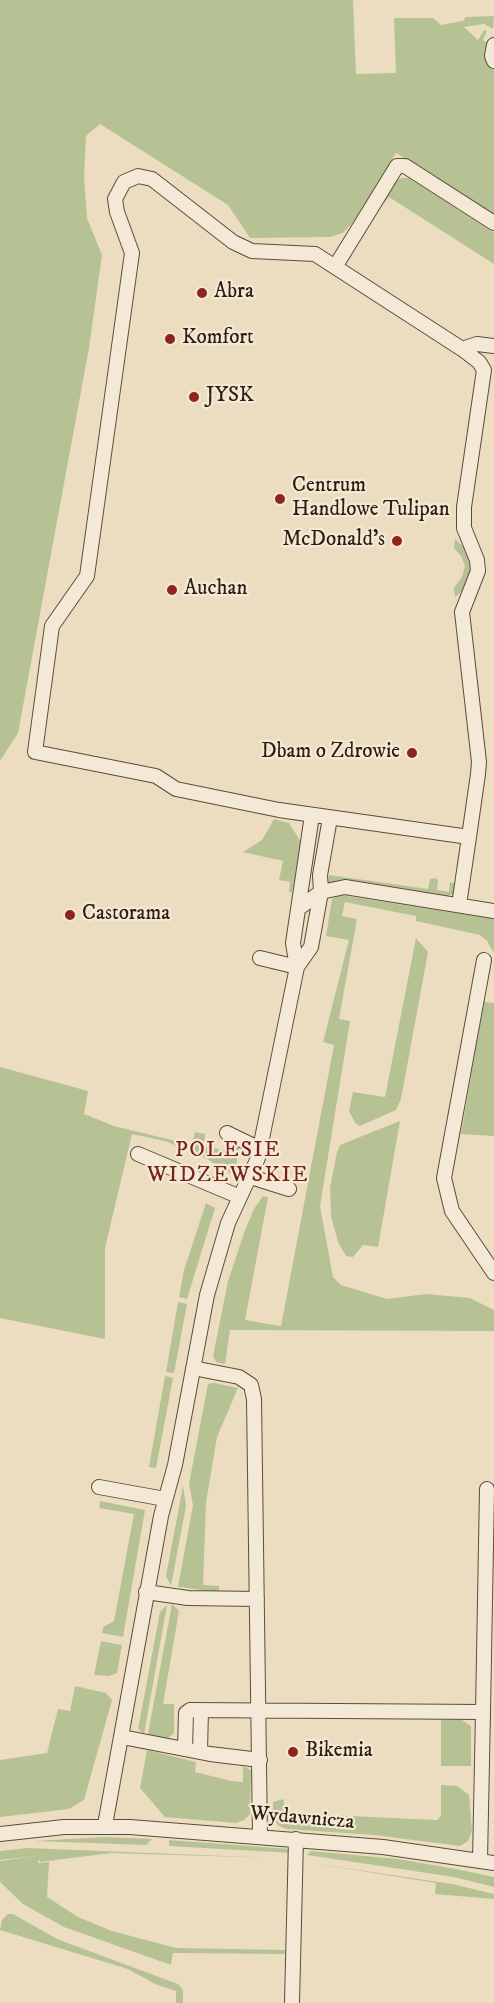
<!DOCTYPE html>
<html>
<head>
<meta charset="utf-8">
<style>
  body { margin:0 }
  canvas { display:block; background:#ecddc0 }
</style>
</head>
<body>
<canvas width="494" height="2003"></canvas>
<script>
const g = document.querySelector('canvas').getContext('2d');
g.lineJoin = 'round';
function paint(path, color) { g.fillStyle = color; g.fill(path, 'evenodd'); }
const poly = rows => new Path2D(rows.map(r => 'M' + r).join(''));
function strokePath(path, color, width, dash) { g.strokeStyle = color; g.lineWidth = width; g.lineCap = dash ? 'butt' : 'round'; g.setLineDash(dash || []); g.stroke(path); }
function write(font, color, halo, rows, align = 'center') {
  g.font = font + ' "IM FELL DW Pica",serif'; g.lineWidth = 4.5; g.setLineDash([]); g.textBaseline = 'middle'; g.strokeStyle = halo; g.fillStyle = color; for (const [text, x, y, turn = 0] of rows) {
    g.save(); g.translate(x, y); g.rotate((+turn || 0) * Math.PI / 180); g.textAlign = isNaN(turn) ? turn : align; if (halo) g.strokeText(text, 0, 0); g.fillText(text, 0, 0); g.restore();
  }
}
paint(poly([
  [0,0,353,0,356,74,396,73,394,18,433,18,441,25,463,21,466,17,494,16,493,29,484,24,464,27,478,40,484,30,487,31,483,40,487,43,484,58,494,70,494,214,396,153,354,221,343,233,330,237,250,238,228,205,100,124,86,136,84,177,87,218,102,255,89,348,18,733,0,761],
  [402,178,409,178,494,233,494,264,389,197,383,205,395,181],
  [455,539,467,550,473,568,467,587,455,597,454,588,462,577,465,566,461,556,454,548],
  [274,819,289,823,301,842,298,870,296,870,292,892,289,892,290,882,279,880,283,861,243,852,262,840],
  [329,875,428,889,430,879,435,878,438,880,437,890,449,892,450,882,456,884,455,893,448,896,346,879,328,883],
  [340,895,494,919,494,953,487,941,480,935,416,921,416,916,345,902,342,916,357,919,339,1019,350,1021,320,1206,333,1277,341,1285,387,1299,426,1294,470,1298,494,1310,494,1331,230,1330,225,1364,216,1362,213,1356,228,1281,245,1230,254,1209,263,1196,268,1197,245,1320,281,1326,334,1045,323,1042,349,940,326,936,332,899],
  [416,938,428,952,401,1099,396,1110,360,1126,355,1123,349,1111,353,1092,385,1097],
  [484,1002,494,1003,494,1136,461,1134],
  [0,1067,88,1091,84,1114,114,1126,192,1145,195,1132,205,1134,204,1147,225,1150,227,1138,239,1148,235,1171,231,1174,201,1155,165,1141,132,1134,105,1248,105,1339,0,1318],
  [400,1121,378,1247,363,1245,353,1257,346,1256,338,1242,331,1216,330,1188,337,1152,340,1145],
  [206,1203,215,1208,187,1299,179,1297,184,1270],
  [178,1302,187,1304,174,1373,166,1372],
  [165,1376,173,1378,156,1468,149,1467],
  [214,1383,238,1388,217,1437,206,1503,203,1585,219,1586,219,1592,178,1587,193,1505,189,1484,208,1384],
  [183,1486,186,1506,171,1586,166,1576],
  [100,1501,145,1510,123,1637,102,1633,103,1627,114,1621,134,1514,99,1508],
  [172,1604,179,1611,163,1704,174,1704,174,1733,167,1739,148,1734],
  [167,1605,144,1734,138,1729,160,1612],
  [101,1641,122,1645,117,1673,109,1676,94,1675],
  [75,1686,106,1693,112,1700,84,1800,69,1809,0,1817,0,1760,47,1753,58,1709,70,1711],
  [441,1720,462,1720,471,1726,471,1766,441,1766],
  [147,1750,196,1762,195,1772,231,1781,243,1782,243,1766,247,1768,251,1771,250,1814,244,1820,236,1823,165,1817,140,1788],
  [441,1785,457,1786,469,1795,472,1831,468,1841,460,1846,374,1835,286,1829,279,1826,273,1819,273,1802,284,1799,284,1813,437,1820,441,1816],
  [105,1837,152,1839,146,1845,34,1841],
  [169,1840,289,1849,292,1853,169,1846],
  [28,1848,275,1858,111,1853,40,1862,39,1859,38,1863,49,1862,47,1897,78,1917,112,1931,176,1948,286,1950,285,1954,173,1953,171,1965,64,1927,23,1904,0,1882,0,1861,38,1856,0,1860,0,1851],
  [311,1851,398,1859,456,1869,494,1877,494,1887,454,1877,307,1855],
  [305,1862,452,1884,494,1894,494,1899,435,1894,436,1883],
  [8,1914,13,1914,57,1939,178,1984,183,1990,183,2003,176,2003,176,1991,155,1984,128,1969,0,1930,2,1920]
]), '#b6c294');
const minor = poly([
  [494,45,492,56,494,61],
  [335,267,397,166,405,166,494,223],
  [462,349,477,344,494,346],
  [459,905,469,837,478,774,479,762,462,612,478,571,477,560,464,528,464,507,484,370,479,362,462,349,315,254,252,251,233,242,152,179,138,176,124,182,115,199,117,212,132,253,87,576,52,626,35,752,156,776,176,789,279,810,469,837],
  [299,908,321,892,345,887,494,911],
  [260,958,297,967],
  [484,960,444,1178,452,1211,494,1273],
  [297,967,293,943,312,815],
  [227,1133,260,1149],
  [138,1154,240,1197],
  [251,1177,289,1189],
  [193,1368,239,1377,251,1385,254,1399,260,1836],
  [99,1487,165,1499],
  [146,1592,188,1598,257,1599],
  [483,1712,487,1489],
  [122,1737,210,1754,260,1760],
  [185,1749,186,1713,190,1710,483,1712,480,1860],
  [200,1752,201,1710],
  [105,1825,161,1516,175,1465,207,1295,228,1223,258,1158,297,967,311,947,321,892,320,875,330,818],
  [0,1834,64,1827,130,1827,383,1847,494,1863],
  [292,2003,296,1839]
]);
strokePath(minor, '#5c4d3a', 16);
strokePath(minor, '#f3e9d6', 14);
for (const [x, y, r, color] of [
  [202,293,6,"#8f2418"],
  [170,339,6,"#8f2418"],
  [194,397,6,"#8f2418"],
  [280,499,6,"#8f2418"],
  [397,541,6,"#8f2418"],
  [172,590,6,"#8f2418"],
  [412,753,6,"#8f2418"],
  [70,915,6,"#8f2418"],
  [293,1752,6,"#8f2418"]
]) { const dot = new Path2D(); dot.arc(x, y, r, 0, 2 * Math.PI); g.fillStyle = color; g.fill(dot); strokePath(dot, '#f3e9d6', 2); }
write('21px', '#2c1d0e', '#f3e9d6', [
  ["Abra",214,293],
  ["Komfort",182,339],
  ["JYSK",206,397],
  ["Centrum",292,487],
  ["Handlowe Tulipan",292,511],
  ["McDonald's",385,541,"right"],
  ["Auchan",184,590],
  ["Dbam o Zdrowie",400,753,"right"],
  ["Castorama",82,915],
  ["Bikemia",305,1752]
], 'left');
write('21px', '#2c1d0e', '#f3e9d6', [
  ["Wydawnicza",302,1819,5]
]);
g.letterSpacing = '1.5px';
write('22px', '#7a1f14', '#f3e9d6', [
  ["POLESIE",228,1151],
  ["WIDZEWSKIE",228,1176]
]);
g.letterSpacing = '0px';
</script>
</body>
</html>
